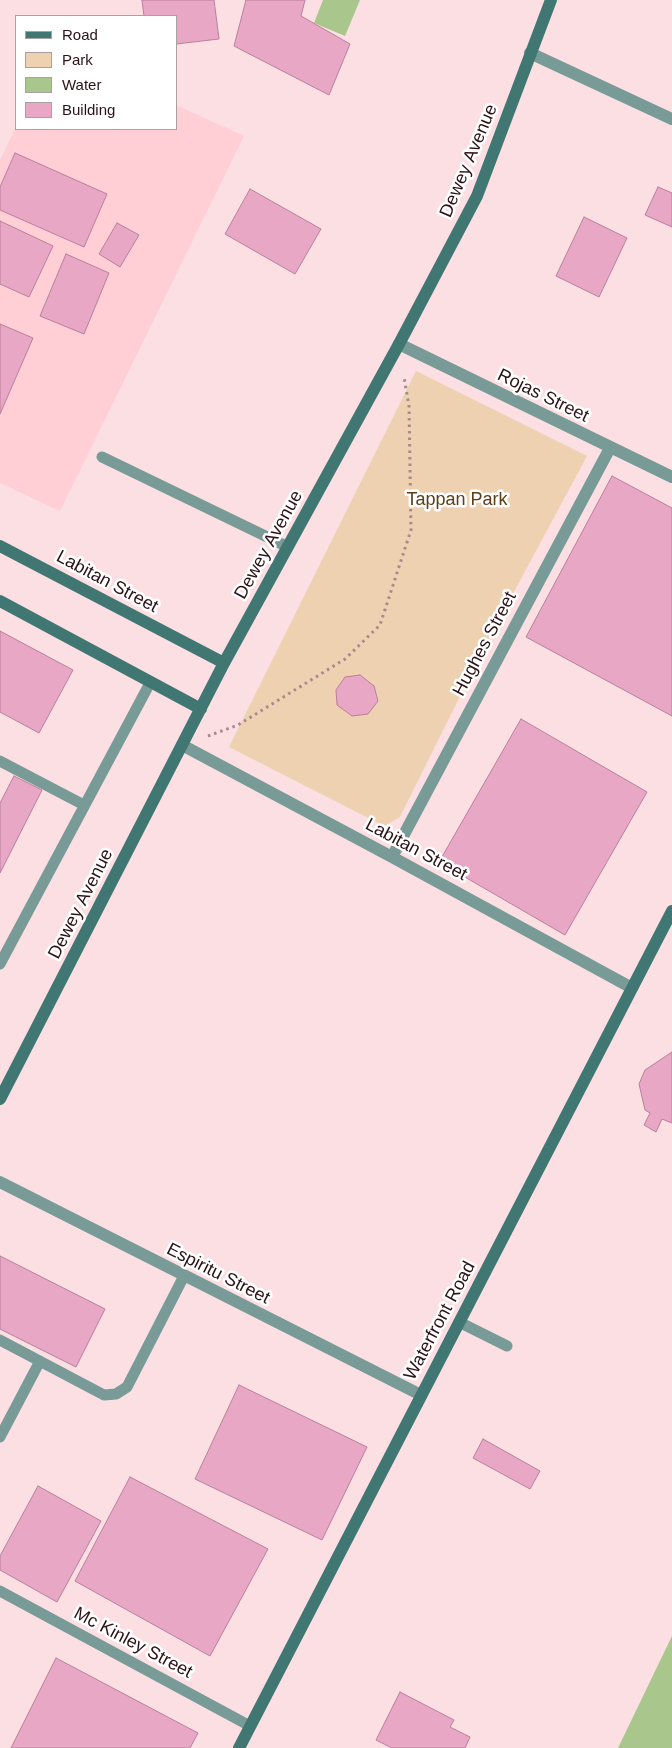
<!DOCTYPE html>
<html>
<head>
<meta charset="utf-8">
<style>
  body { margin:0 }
  #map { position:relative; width:672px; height:1748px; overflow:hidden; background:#fcdfe2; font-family:Helvetica,sans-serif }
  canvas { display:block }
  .legend { position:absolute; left:15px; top:15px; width:162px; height:115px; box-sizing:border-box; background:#fff; border:1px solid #aaa0a2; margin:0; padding:6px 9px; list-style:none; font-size:15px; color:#2b1217 }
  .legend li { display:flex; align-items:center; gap:10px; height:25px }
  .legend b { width:25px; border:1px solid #aaa0a2 }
</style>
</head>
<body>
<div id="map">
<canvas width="672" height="1748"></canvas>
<ul class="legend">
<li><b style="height:6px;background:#417773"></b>Road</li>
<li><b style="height:14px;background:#eed1b1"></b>Park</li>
<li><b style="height:14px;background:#a9c68c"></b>Water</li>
<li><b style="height:14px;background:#e8a7c5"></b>Building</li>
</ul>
</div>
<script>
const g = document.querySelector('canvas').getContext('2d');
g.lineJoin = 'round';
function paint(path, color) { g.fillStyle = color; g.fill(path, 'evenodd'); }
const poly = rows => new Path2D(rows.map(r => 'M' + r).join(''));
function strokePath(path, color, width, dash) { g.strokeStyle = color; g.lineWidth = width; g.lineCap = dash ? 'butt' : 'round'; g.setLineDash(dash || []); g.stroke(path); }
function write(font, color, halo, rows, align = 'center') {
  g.font = font + ' Helvetica,sans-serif'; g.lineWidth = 5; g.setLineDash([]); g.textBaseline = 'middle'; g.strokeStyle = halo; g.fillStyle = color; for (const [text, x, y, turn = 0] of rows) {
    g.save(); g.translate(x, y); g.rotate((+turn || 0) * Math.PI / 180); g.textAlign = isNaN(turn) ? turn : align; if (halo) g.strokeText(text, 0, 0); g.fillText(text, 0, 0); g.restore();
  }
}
paint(poly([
  [176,105,244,136,60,511,0,483,0,160,16,127,16,129,176,129]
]), '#ffcfd5');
paint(poly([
  [416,371,587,456,486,644,400,817,384,826,229,747]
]), '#eed1b1');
paint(poly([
  [323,0,360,0,345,36,314,23],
  [672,1636,672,1748,618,1748]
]), '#a9c68c');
const building = poly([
  [142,0,214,0,219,39,176,44,176,16,144,16,142,0],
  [246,0,305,0,301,16,350,44,329,95,234,46,246,0],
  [15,153,107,194,84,247,0,210,0,187,15,153],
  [658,187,672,193,672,227,645,215,658,187],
  [250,189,321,229,295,274,225,234,250,189],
  [584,217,627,238,599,297,556,276,584,217],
  [0,221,53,246,29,297,0,284,0,221],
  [117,223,139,235,120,267,99,254,117,223],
  [66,254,109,273,84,334,40,316,66,254],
  [0,324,33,338,0,414,0,324],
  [612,476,672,508,672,716,526,637,612,476],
  [0,631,73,670,39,733,0,712,0,631],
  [360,675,374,686,378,701,368,714,352,716,337,705,336,690,345,677,360,675],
  [521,719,647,792,565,935,439,862,521,719],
  [14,776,42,790,0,873,0,803,14,776],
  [672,1052,672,1123,662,1119,656,1132,644,1125,650,1113,645,1110,639,1084,645,1070,672,1052],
  [0,1256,105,1309,76,1367,0,1329,0,1256],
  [239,1385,367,1447,322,1540,195,1479,239,1385],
  [483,1439,540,1471,530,1489,473,1458,483,1439],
  [130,1477,268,1549,210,1656,75,1581,130,1477],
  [38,1486,101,1521,57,1602,0,1570,0,1556,38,1486],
  [56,1658,198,1733,190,1748,11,1748,56,1658],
  [400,1692,454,1720,450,1727,470,1737,465,1748,392,1748,376,1740,400,1692]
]);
paint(building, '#e8a7c5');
strokePath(building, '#ba7f9b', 1);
strokePath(poly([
  [208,736,238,725,345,659,380,625,411,530,409,406,404,377]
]), '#a68a8e', 3, [2.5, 4]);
strokePath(poly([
  [102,457,288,547],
  [0,761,84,805],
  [0,964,150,683],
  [459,1322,507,1346],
  [0,1340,104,1395,116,1394,127,1387,184,1276],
  [0,1437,40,1361],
  [0,1591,250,1726]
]), '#799b98', 11);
strokePath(poly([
  [530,53,672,119],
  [399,344,672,477],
  [182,745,392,857,632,988],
  [392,857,610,448],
  [0,1182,421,1395]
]), '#799b98', 12);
strokePath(poly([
  [0,546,224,663],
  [0,601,201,709],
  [0,1099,224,663,399,344,477,196,551,0],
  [239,1748,672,911]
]), '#417773', 12);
write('18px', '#2b1217', '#fff', [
  ["Dewey Avenue",469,161,-67],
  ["Rojas Street",543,396,26],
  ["Dewey Avenue",269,545,-61],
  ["Labitan Street",107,582,28],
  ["Hughes Street",485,644,-62],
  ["Labitan Street",416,850,28],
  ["Dewey Avenue",81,904,-63],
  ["Espiritu Street",218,1274,27],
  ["Waterfront Road",440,1321,-62],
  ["Mc Kinley Street",133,1643,28]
]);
write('18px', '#5c3d16', '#fff', [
  ["Tappan Park",457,500]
]);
</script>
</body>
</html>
